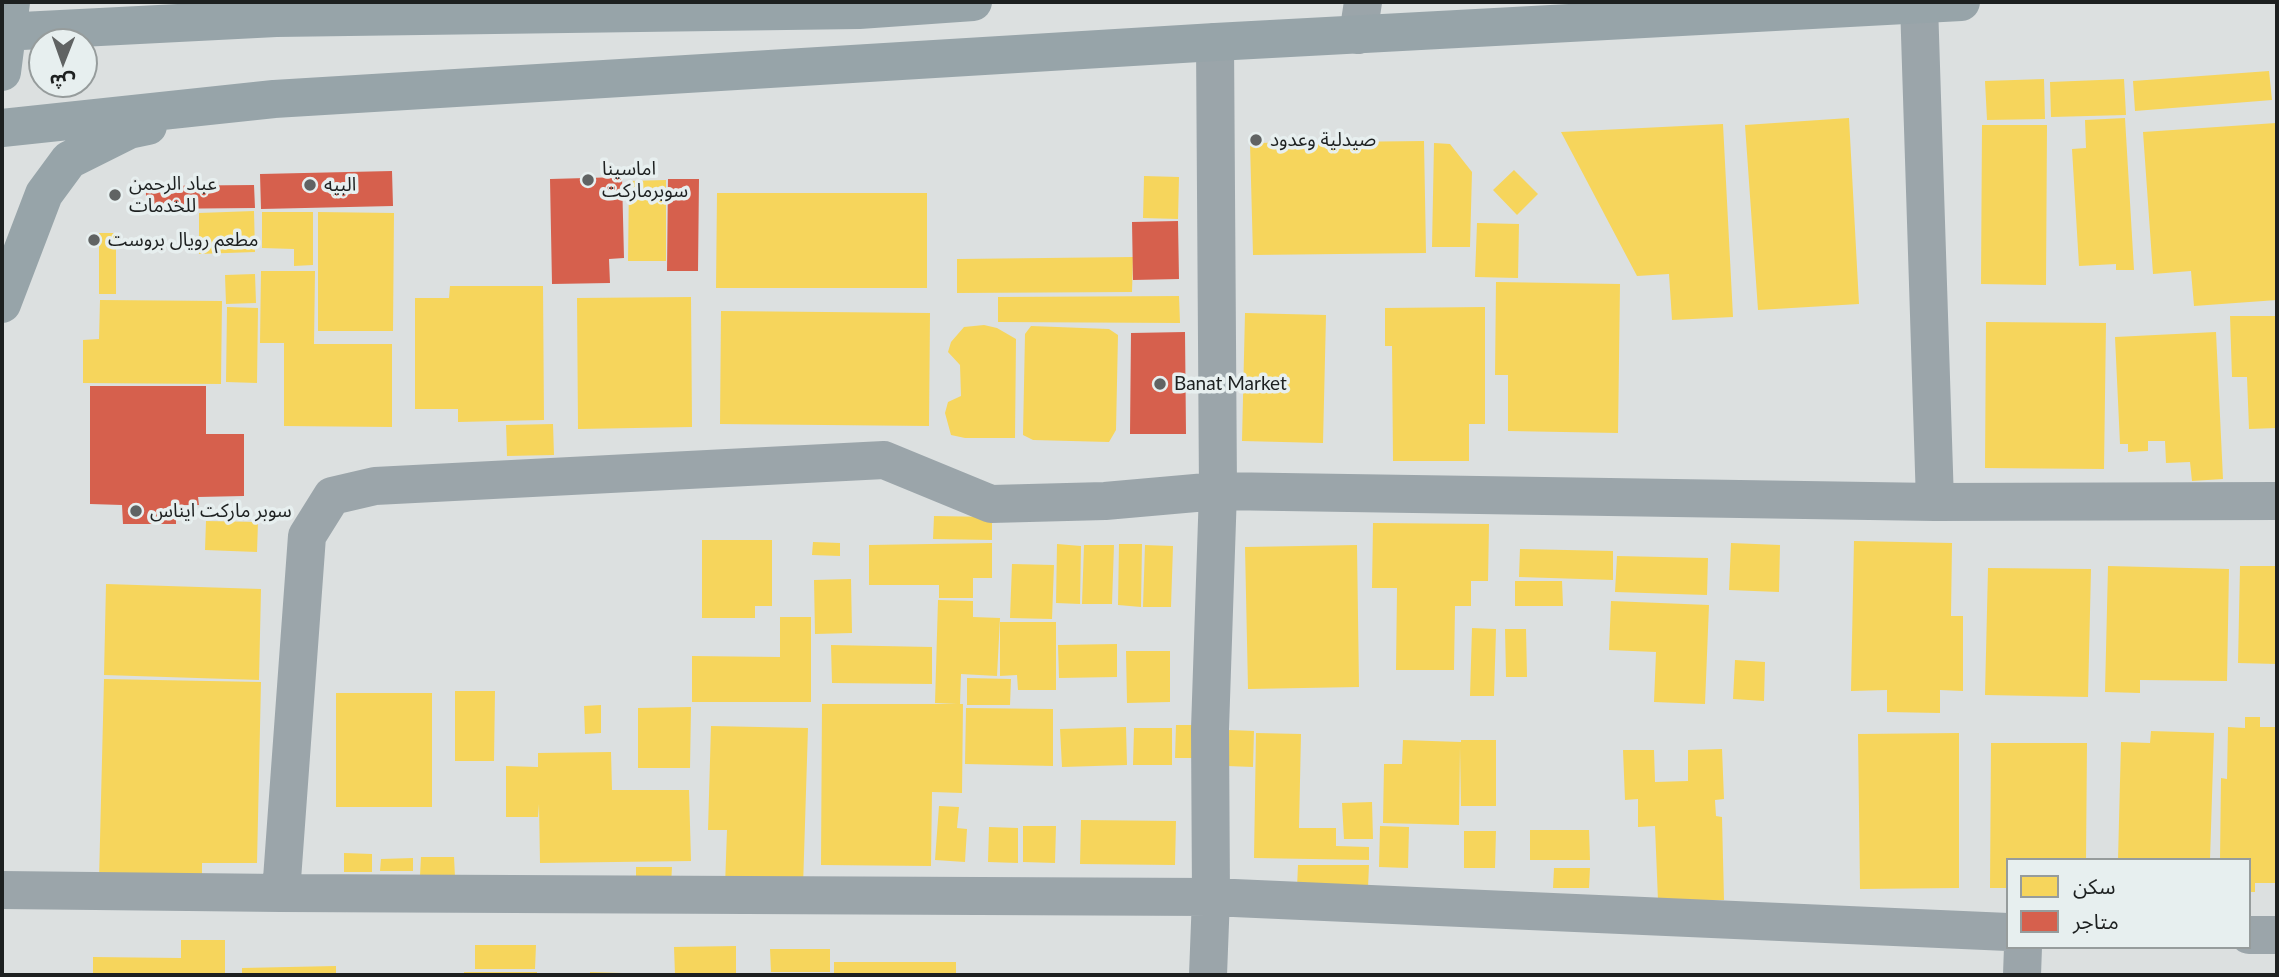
<!DOCTYPE html>
<html>
<head>
<meta charset="utf-8">
<style>
  body { margin:0 }
  #map { position:relative; width:2279px; height:977px; overflow:hidden; background:#dce0e0; font-family:Lato,"Noto Sans Arabic",sans-serif }
  canvas { display:block }
  .frame { position:absolute; inset:0; border:4px solid #1d2020; pointer-events:none }
  .legend { position:absolute; left:2006px; top:858px; width:245px; height:91px; box-sizing:border-box; background:#e7efef; border:2px solid #969c9c; margin:0; padding:9px 12px; list-style:none; font-size:21px; color:#1d2020 }
  .legend li { display:flex; align-items:center; gap:14px; height:35px }
  .legend b { width:35px; border:2px solid #969c9c }
  .north { position:absolute; left:28px; top:28px; width:70px; height:70px; box-sizing:border-box; background:#e7efef; border:2px solid #969c9c; border-radius:50%; rotate:181deg; font-size:19px; font-weight:700; line-height:28px; text-align:center; color:#1d2020 }
  .north::after { content:''; display:block; margin:auto; width:24px; height:32px; background:#606363; clip-path:polygon(50% 0,100% 100%,50% 72%,0 100%) }
</style>
</head>
<body>
<div id="map">
<canvas width="2279" height="977"></canvas>
<div class="frame"></div>
<ul class="legend">
<li><b style="height:19px;background:#f6d55c"></b>سكن</li>
<li><b style="height:19px;background:#d6604d"></b>متاجر</li>
</ul>
<div class="north">ش</div>
</div>
<script>
const g = document.querySelector('canvas').getContext('2d');
g.lineJoin = 'round';
function paint(path, color) { g.fillStyle = color; g.fill(path, 'evenodd'); }
const poly = rows => new Path2D(rows.map(r => 'M' + r).join(''));
function strokePath(path, color, width, dash) { g.strokeStyle = color; g.lineWidth = width; g.lineCap = dash ? 'butt' : 'round'; g.setLineDash(dash || []); g.stroke(path); }
function write(font, color, halo, rows, align = 'center') {
  g.font = font + ' Lato,"Noto Sans Arabic",sans-serif'; g.lineWidth = 7; g.setLineDash([]); g.textBaseline = 'middle'; g.strokeStyle = halo; g.fillStyle = color; for (const [text, x, y, turn = 0] of rows) {
    g.save(); g.translate(x, y); g.rotate((+turn || 0) * Math.PI / 180); g.textAlign = isNaN(turn) ? turn : align; if (halo) g.strokeText(text, 0, 0); g.fillText(text, 0, 0); g.restore();
  }
}
paint(poly([
  [2269,71,2272,100,2135,111,2133,81],
  [2044,79,2045,119,1987,120,1985,81],
  [2124,79,2126,115,2051,117,2050,82],
  [1849,118,1859,304,1758,310,1745,125],
  [2125,118,2134,270,2116,270,2116,264,2079,266,2072,149,2086,148,2085,120],
  [2276,123,2277,300,2194,306,2191,271,2153,274,2143,132],
  [1723,124,1733,317,1672,320,1669,274,1637,276,1561,132],
  [1982,125,2047,125,2046,285,1981,284],
  [1424,141,1426,253,1253,255,1250,143],
  [1434,143,1450,144,1472,172,1470,247,1432,247],
  [1514,170,1538,194,1517,215,1493,190],
  [1144,176,1179,177,1178,219,1143,218],
  [666,180,666,261,628,261,629,181],
  [717,193,927,193,927,288,716,288],
  [254,211,255,252,199,254,199,213],
  [262,212,313,212,313,265,294,266,294,249,262,248],
  [318,212,394,213,393,331,318,331],
  [1477,223,1519,224,1518,278,1475,277],
  [99,233,116,233,116,294,99,294],
  [1133,257,1132,292,957,293,957,259],
  [261,271,315,271,314,344,392,344,392,427,284,426,284,343,260,343],
  [255,274,256,303,226,304,225,275],
  [1496,282,1620,284,1618,433,1508,431,1508,375,1495,375],
  [450,286,543,286,544,420,458,422,458,409,415,409,415,298,449,298],
  [1179,296,1180,323,998,322,998,297],
  [691,297,692,427,578,429,577,298],
  [100,300,222,301,221,384,83,383,83,340,99,339],
  [227,307,258,308,257,383,226,382],
  [1485,307,1485,424,1469,424,1469,461,1393,461,1392,346,1385,346,1385,308],
  [721,311,930,313,929,426,720,424],
  [1245,313,1326,315,1323,443,1242,441],
  [2230,316,2277,316,2277,428,2249,429,2247,377,2232,377],
  [1986,322,2106,323,2104,469,1985,468],
  [984,325,997,328,1016,339,1015,438,965,438,951,435,945,413,948,402,961,396,960,365,948,352,951,342,964,327],
  [1031,326,1109,329,1118,335,1116,430,1109,442,1033,440,1023,435,1025,334],
  [2216,332,2223,479,2192,481,2190,462,2166,463,2165,441,2148,441,2148,451,2128,452,2128,444,2120,444,2115,337],
  [553,424,554,455,507,456,506,425],
  [934,516,992,517,992,540,933,539],
  [206,521,258,522,257,552,205,550],
  [1373,523,1489,524,1488,581,1471,581,1471,606,1455,606,1454,670,1396,670,1397,588,1372,588],
  [702,540,772,540,772,606,755,606,755,618,702,618],
  [1854,541,1952,543,1951,616,1963,616,1963,691,1940,690,1940,713,1887,712,1887,690,1851,691],
  [813,542,840,543,840,556,812,555],
  [992,543,992,578,973,578,973,598,939,598,939,585,869,585,869,545],
  [1731,543,1780,545,1779,592,1729,590],
  [1057,544,1081,546,1080,604,1056,603],
  [1119,544,1142,544,1141,607,1118,605],
  [1084,545,1114,545,1112,604,1082,604],
  [1145,545,1173,546,1171,607,1143,607],
  [1357,545,1359,687,1248,689,1245,547],
  [1520,549,1613,551,1613,580,1519,577],
  [1617,556,1708,558,1707,595,1615,592],
  [1012,564,1054,565,1052,619,1010,618],
  [2108,566,2229,569,2227,681,2140,680,2140,693,2105,692],
  [2240,566,2277,566,2277,664,2238,663],
  [1988,568,2091,569,2088,697,1985,695],
  [851,579,852,633,815,634,814,580],
  [1515,581,1562,581,1563,606,1515,606],
  [106,584,261,589,259,680,104,675],
  [938,600,973,601,973,617,1000,618,997,676,961,674,960,704,963,704,962,793,932,792,931,866,821,865,822,704,957,704,935,703],
  [1611,601,1709,605,1705,704,1654,702,1656,652,1609,650],
  [780,617,811,617,811,702,692,702,692,656,780,657],
  [1000,622,1056,622,1056,690,1018,690,1017,675,1000,676],
  [1472,628,1496,629,1494,696,1470,696],
  [1505,629,1526,629,1527,677,1506,677],
  [1117,644,1117,677,1059,678,1058,645],
  [831,645,932,647,932,684,832,683],
  [1126,651,1170,651,1170,702,1127,703],
  [1735,660,1765,662,1764,701,1733,699],
  [967,678,1011,679,1010,705,967,705],
  [104,679,261,682,257,863,202,863,202,883,99,880],
  [455,691,495,691,494,761,455,761],
  [336,693,432,693,432,807,336,807],
  [601,705,601,733,585,734,584,706],
  [691,707,690,768,638,768,638,708],
  [966,708,1053,709,1053,766,965,764],
  [2245,717,2260,717,2260,727,2277,727,2277,883,2255,883,2255,892,2249,892,2249,860,2220,860,2221,778,2227,779,2228,727,2245,728],
  [1176,725,1196,725,1196,758,1175,758],
  [711,726,808,728,803,887,725,886,727,830,708,830],
  [1126,727,1127,765,1062,767,1060,729],
  [1134,728,1172,728,1172,765,1133,765],
  [1229,730,1254,731,1253,767,1227,766],
  [2151,731,2214,733,2210,860,2118,860,2121,742,2150,743],
  [1256,733,1301,734,1299,828,1336,828,1336,846,1369,847,1369,860,1254,858],
  [1959,733,1959,888,1860,889,1858,734],
  [1403,740,1461,742,1461,740,1496,740,1496,806,1461,806,1460,747,1459,825,1383,823,1384,764,1402,764],
  [1991,743,2087,743,2086,860,2008,860,2008,888,1990,888],
  [1722,749,1724,799,1715,800,1716,816,1722,817,1724,900,1658,901,1655,826,1638,827,1638,799,1625,800,1623,750,1654,750,1655,782,1688,781,1688,750],
  [611,752,612,790,689,790,691,861,540,863,539,804,538,817,506,817,506,766,538,767,538,753],
  [1372,802,1373,839,1344,839,1342,803],
  [939,806,959,807,957,828,967,829,965,862,935,860],
  [1081,820,1176,821,1175,865,1080,864],
  [1023,826,1056,826,1055,863,1023,862],
  [1380,826,1409,827,1408,868,1379,867],
  [989,827,1018,828,1018,863,988,862],
  [1530,830,1589,830,1590,860,1530,860],
  [1464,831,1496,831,1495,868,1464,868],
  [344,853,372,854,372,872,344,872],
  [421,857,454,857,455,877,420,876],
  [413,858,413,871,380,871,381,859],
  [1298,865,1369,865,1368,888,1297,888],
  [636,867,672,867,671,885,636,884],
  [1554,868,1590,868,1589,888,1553,888],
  [181,940,225,940,225,975,93,975,93,957,181,958],
  [475,945,536,945,535,969,475,969],
  [736,946,736,975,675,975,674,947],
  [770,949,830,949,830,972,771,972],
  [834,962,956,962,956,975,834,975],
  [336,966,336,975,242,975,242,968],
  [464,972,537,972,537,975,464,975],
  [590,972,622,973,622,975,590,975]
]), '#f6d55c');
paint(poly([
  [392,171,393,206,261,209,260,174],
  [622,177,624,258,609,259,610,283,552,284,550,179],
  [668,179,699,179,698,271,667,271],
  [254,185,255,208,146,209,146,186],
  [1178,221,1179,279,1133,280,1132,222],
  [1185,332,1186,434,1130,434,1131,333],
  [90,386,206,386,206,434,244,434,244,496,198,497,199,505,176,505,176,524,123,524,122,505,90,504]
]), '#d6604d');
strokePath(poly([
  [1919,4,1935,502],
  [1358,35,1363,2],
  [2,890,281,893,1211,897,1210,729,1218,491,1215,42],
  [281,893,307,536,332,496,375,486,884,460,991,504,1105,501,1218,491,1935,502,2277,501],
  [2249,935,2277,935],
  [1208,975,1211,897,2008,932],
  [2022,975,2023,947]
]), '#9ba5aa', 38);
strokePath(poly([
  [2,32,276,18,859,10,973,2],
  [2,72,11,2],
  [2,128,274,99,1215,42,1961,2],
  [2,304,44,194,69,160,129,130,148,126]
]), '#97a4a9', 38);
for (const [x, y, r, color] of [
  [1256,140,7,"#606363"],
  [588,180,7,"#606363"],
  [310,185,7,"#606363"],
  [115,195,7,"#606363"],
  [94,240,7,"#606363"],
  [1160,384,7,"#606363"],
  [136,511,7,"#606363"]
]) { const dot = new Path2D(); dot.arc(x, y, r, 0, 2 * Math.PI); g.fillStyle = color; g.fill(dot); strokePath(dot, '#e7efef', 2.5); }
write('19px', '#1d2020', '#e7efef', [
  ["صيدلية وعدود",1270,140],
  ["اماسينا",602,169],
  ["سوبرماركت",602,191],
  ["عباد الرحمن",129,184],
  ["للخدمات",129,206],
  ["البيه",324,185],
  ["مطعم رويال بروست",108,240],
  ["Banat Market",1174,384],
  ["سوبر ماركت ايناس",150,511]
], 'left');
</script>
</body>
</html>
